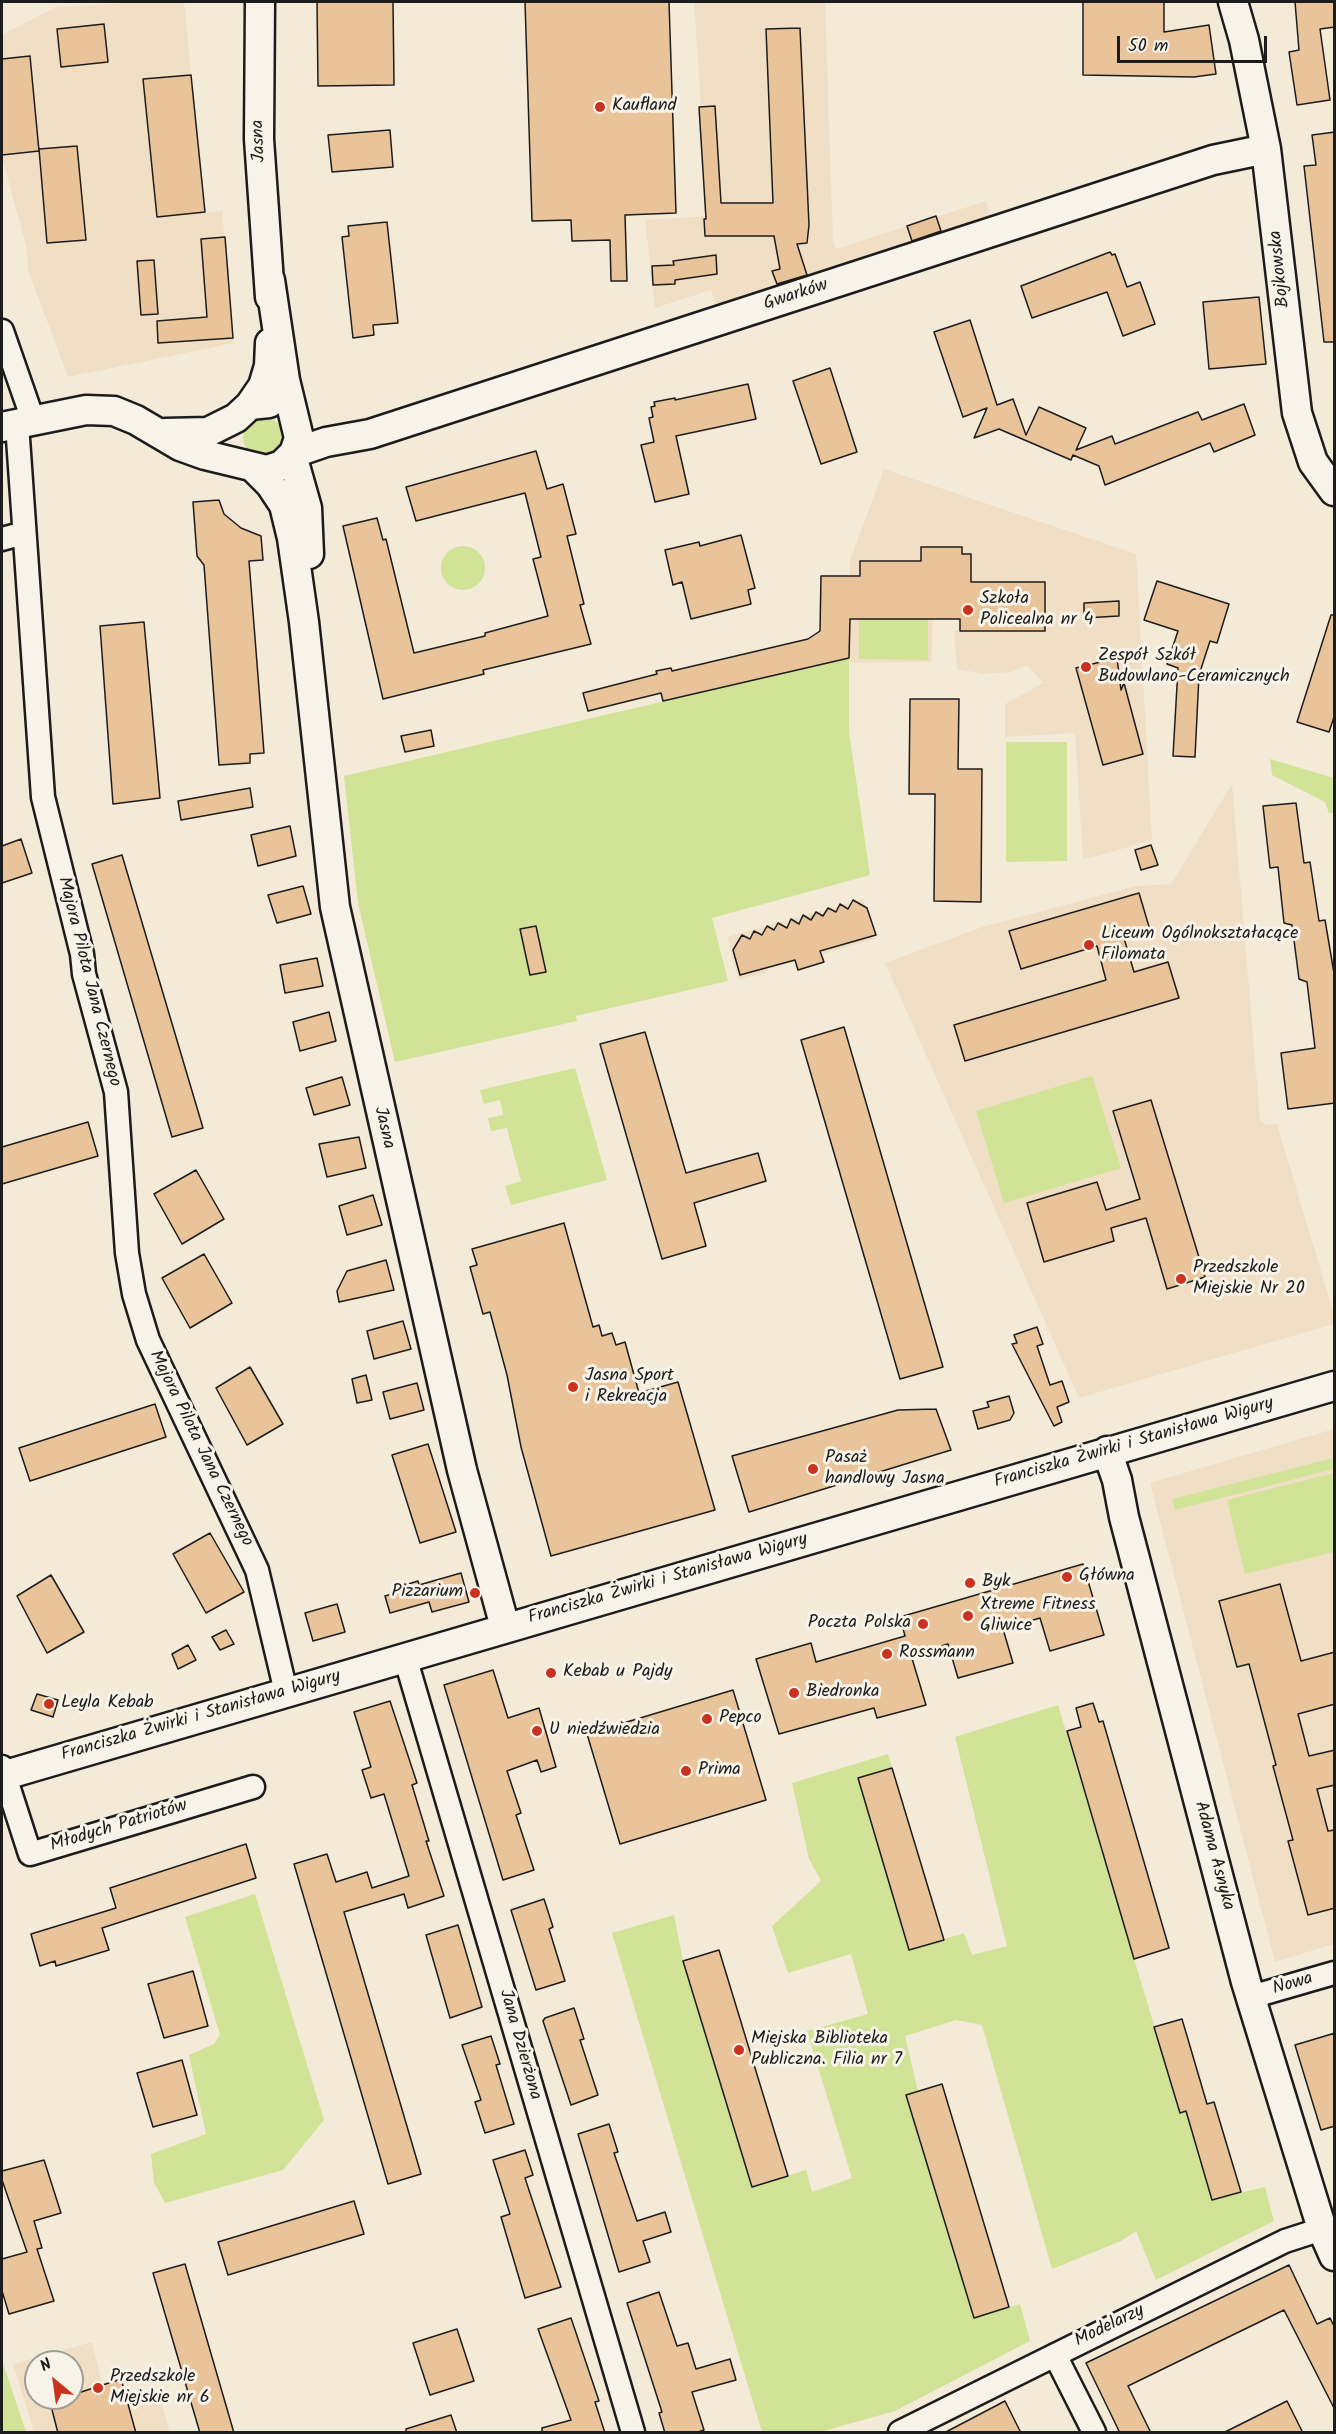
<!DOCTYPE html>
<html>
<head>
<meta charset="utf-8">
<style>
  body { margin:0 }
  #map { position:relative; width:1336px; height:2434px; overflow:hidden; background:#f4ead8; font-family:Kalam,sans-serif }
  canvas { display:block }
  .frame { position:absolute; inset:0; border:3px solid #1c1c1c; pointer-events:none }
  .north { position:absolute; left:24px; top:2350px; width:60px; height:60px; box-sizing:border-box; background:#f7f3e8; border:2px solid #9f9d96; border-radius:50%; rotate:331deg; font-size:16px; font-weight:700; line-height:24px; text-align:center; color:#1c1c1c }
  .north::after { content:''; display:block; margin:auto; width:21px; height:27px; background:#c8321e; clip-path:polygon(50% 0,100% 100%,50% 72%,0 100%) }
  .scale { position:absolute; left:1117px; top:36px; width:150px; height:27px; box-sizing:border-box; border:3px solid #1c1c1c; border-top:0; padding-left:8px; font-size:18px; line-height:21px; white-space:nowrap; color:#1c1c1c; -webkit-text-stroke:4px #f7f3e8; paint-order:stroke }
</style>
</head>
<body>
<div id="map">
<canvas width="1336" height="2434"></canvas>
<div class="frame"></div>
<div class="north">N</div>
<div class="scale">50 m</div>
</div>
<script>
const g = document.querySelector('canvas').getContext('2d');
g.lineJoin = 'round';
function paint(path, color) { g.fillStyle = color; g.fill(path, 'evenodd'); }
const poly = rows => new Path2D(rows.map(r => 'M' + r).join(''));
function strokePath(path, color, width, dash) { g.strokeStyle = color; g.lineWidth = width; g.lineCap = dash ? 'butt' : 'round'; g.setLineDash(dash || []); g.stroke(path); }
function write(font, color, halo, rows, align = 'center') {
  g.font = font + ' Kalam,sans-serif'; g.lineWidth = 6; g.setLineDash([]); g.textBaseline = 'middle'; g.strokeStyle = halo; g.fillStyle = color; for (const [text, x, y, turn = 0] of rows) {
    g.save(); g.translate(x, y); g.rotate((+turn || 0) * Math.PI / 180); g.textAlign = isNaN(turn) ? turn : align; if (halo) g.strokeText(text, 0, 0); g.fillText(text, 0, 0); g.restore();
  }
}
paint(poly([
  [141,2,184,2,205,212,222,211,234,343,68,377,28,270,26,245,2,158,2,35,56,7],
  [694,2,825,2,833,241,836,249,986,201,992,221,718,311,711,290,655,308,645,220,708,216],
  [884,469,1136,554,1152,840,1083,860,1075,733,1005,737,1005,704,1043,683,1027,665,1011,672,984,674,957,669,954,631,960,630,960,601,933,619,931,662,849,663,850,560],
  [1232,784,1260,1120,1266,1125,1277,1124,1334,1314,1334,1324,1079,1398,885,963,982,927,1136,886,1171,884],
  [863,899,875,939,823,954,818,936,763,952,768,972,739,980,727,937],
  [1334,1429,1334,1944,1275,1962,1150,1483],
  [92,2342,102,2384,121,2379,128,2401,158,2392,170,2432,34,2432,13,2364],
  [36,2362,72,2362,72,2398,36,2398]
]), '#f1dfc5');
paint(poly([
  '243 437a20 20 0 1 1 40 0a20 20 0 1 1-40 0Z',
  '441 568a22 22 0 1 1 44 0a22 22 0 1 1-44 0Z',
  [859,619,928,619,928,660,859,659],
  [849,658,849,732,870,875,712,918,728,981,576,1016,577,1021,395,1062,358,903,344,776],
  [1006,742,1067,742,1067,861,1006,862],
  [1270,759,1334,778,1334,813,1329,813,1325,802,1272,775],
  [575,1068,607,1180,511,1205,505,1186,521,1181,507,1128,491,1131,488,1118,503,1115,500,1100,484,1104,480,1090],
  [1092,1076,1121,1168,1004,1203,976,1111],
  [1334,1458,1334,1469,1175,1510,1172,1499],
  [1334,1473,1334,1552,1245,1574,1227,1500],
  [1058,1705,1180,2112,1186,2111,1212,2200,1265,2187,1274,2221,1156,2280,1136,2231,1121,2241,1052,2269,982,2025,956,2020,905,2036,918,2091,906,2095,974,2318,1020,2304,1030,2341,895,2411,820,2432,762,2432,612,1933,674,1915,683,1961,752,2187,806,2170,812,2192,852,2178,807,2031,868,2014,851,1954,788,1973,772,1926,821,1881,809,1859,792,1783,888,1754,892,1768,858,1779,909,1950,964,1933,972,1955,1007,1946,955,1737],
  [255,1894,324,2120,283,2170,165,2203,154,2183,151,2154,206,2134,189,2055,214,2044,220,2035,185,1917],
  [2,2360,26,2432,2,2432]
]), '#d1e397');
const building = poly([
  [317,2,393,2,394,85,318,86,317,2],
  [525,2,669,2,676,213,625,215,627,281,611,281,610,240,572,241,571,220,532,221,525,2],
  [1083,2,1164,2,1164,32,1209,25,1216,74,1194,77,1083,75,1083,2],
  [1295,2,1335,2,1335,27,1320,29,1330,100,1297,105,1289,52,1299,50,1295,2],
  [104,24,108,62,61,67,57,29,104,24],
  [800,28,809,225,807,243,797,244,807,275,777,284,772,271,780,269,774,236,705,236,704,219,706,219,699,107,715,106,721,203,773,203,766,29,800,28],
  [30,56,39,151,2,155,2,59,30,56],
  [191,75,205,212,157,217,143,79,191,75],
  [390,130,393,167,332,172,328,135,390,130],
  [1335,132,1335,342,1324,342,1304,166,1316,165,1312,135,1335,132],
  [77,146,86,240,47,243,39,149,77,146],
  [936,216,941,231,912,241,907,226,936,216],
  [387,222,398,323,373,325,374,335,353,338,342,237,349,236,348,226,387,222],
  [225,237,233,338,158,343,157,321,207,317,201,239,225,237],
  [1110,252,1112,255,1115,254,1127,287,1140,282,1155,324,1123,336,1107,292,1032,318,1021,286,1110,252],
  [716,255,717,274,675,280,675,284,653,285,652,266,674,265,673,261,716,255],
  [154,260,158,314,141,315,137,261,154,260],
  [1259,297,1266,364,1209,369,1203,302,1259,297],
  [970,320,997,405,1013,399,1026,435,1039,407,1086,428,1076,450,1112,436,1115,444,1198,412,1202,420,1244,404,1255,435,1214,452,1210,443,1105,485,1099,466,1073,455,1071,460,999,429,974,438,987,408,963,417,934,332,970,320],
  [830,368,857,452,821,464,793,381,830,368],
  [748,384,756,419,676,436,689,494,655,502,641,445,654,442,649,418,653,417,651,407,655,406,654,402,675,398,675,400,748,384],
  [536,451,547,489,563,484,576,534,567,536,584,604,580,605,591,644,483,670,484,674,383,699,343,526,377,518,383,540,386,539,414,653,485,636,485,633,548,616,533,559,541,557,525,493,416,521,406,487,536,451],
  [219,500,224,514,241,528,261,536,263,560,249,561,264,753,250,754,250,763,219,765,204,565,197,556,193,502,219,500],
  [741,535,755,588,748,590,751,604,691,619,682,582,673,585,665,550,699,542,700,546,741,535],
  [921,547,962,547,962,554,971,554,971,582,1045,582,1045,631,960,631,960,619,850,619,849,658,663,701,661,693,588,711,583,693,657,674,656,671,671,668,672,671,808,639,820,631,821,576,860,576,860,561,921,561,921,547],
  [1157,581,1229,604,1217,643,1210,641,1199,675,1195,757,1173,756,1178,668,1167,664,1178,631,1144,620,1157,581],
  [1119,601,1119,616,1084,618,1084,603,1119,601],
  [1331,615,1335,615,1335,714,1329,732,1297,722,1331,615],
  [144,622,160,798,113,804,100,626,144,622],
  [1117,658,1121,690,1124,683,1143,754,1103,765,1076,668,1117,658],
  [910,699,959,699,958,769,982,769,981,902,934,901,935,794,909,794,910,699],
  [431,730,434,746,405,752,401,736,431,730],
  [250,788,253,807,181,820,178,801,250,788],
  [1296,803,1304,863,1310,862,1319,921,1325,920,1335,979,1335,1103,1288,1109,1281,1053,1315,1048,1307,982,1299,979,1292,925,1284,923,1278,867,1270,868,1263,806,1296,803],
  [290,826,296,856,258,866,251,835,290,826],
  [21,839,32,873,2,883,2,846,21,839],
  [1151,845,1158,865,1141,870,1135,850,1151,845],
  [122,855,203,1128,172,1137,92,864,122,855],
  [303,886,311,914,277,923,268,895,303,886],
  [1139,893,1150,930,1124,938,1134,972,1168,962,1179,998,965,1061,954,1025,1106,980,1097,946,1021,969,1009,931,1139,893],
  [853,900,867,908,876,935,820,951,824,962,798,970,795,960,740,975,733,950,742,935,750,939,754,931,762,935,767,926,774,930,778,923,787,928,791,919,799,924,803,915,811,920,816,912,823,916,828,908,836,912,840,904,848,909,853,900],
  [536,926,546,972,530,975,520,929,536,926],
  [317,958,323,986,285,993,280,965,317,958],
  [329,1012,336,1041,300,1051,293,1022,329,1012],
  [844,1027,943,1367,900,1379,801,1040,844,1027],
  [645,1032,686,1173,758,1153,766,1181,694,1203,706,1246,662,1259,600,1044,645,1032],
  [342,1077,350,1105,314,1115,306,1088,342,1077],
  [1151,1100,1205,1277,1167,1289,1146,1218,1111,1228,1114,1241,1044,1262,1027,1203,1097,1182,1106,1210,1140,1199,1113,1111,1151,1100],
  [88,1122,98,1156,2,1184,2,1147,88,1122],
  [359,1137,366,1168,327,1177,319,1144,359,1137],
  [196,1170,224,1219,182,1244,154,1194,196,1170],
  [373,1195,382,1225,347,1235,339,1206,373,1195],
  [564,1223,593,1327,599,1325,602,1336,612,1333,616,1345,625,1342,639,1393,678,1382,715,1510,551,1556,521,1447,507,1375,490,1312,483,1314,470,1267,477,1265,472,1249,564,1223],
  [204,1254,232,1303,190,1328,162,1278,204,1254],
  [386,1260,394,1290,339,1302,337,1291,347,1271,386,1260],
  [403,1321,411,1349,374,1359,367,1331,403,1321],
  [1037,1327,1043,1344,1037,1346,1050,1385,1062,1381,1069,1402,1057,1407,1062,1422,1054,1426,1012,1344,1017,1343,1014,1335,1037,1327],
  [250,1367,283,1424,247,1445,216,1388,250,1367],
  [366,1375,372,1400,357,1403,352,1379,366,1375],
  [417,1383,424,1410,390,1419,383,1392,417,1383],
  [1009,1396,1014,1413,1010,1420,978,1429,973,1411,989,1407,987,1402,1009,1396],
  [155,1404,166,1437,30,1481,19,1448,155,1404],
  [936,1409,951,1450,749,1512,732,1456,898,1410,936,1409],
  [428,1444,456,1532,420,1543,392,1455,428,1444],
  [210,1533,244,1592,206,1613,173,1554,210,1533],
  [1083,1564,1104,1635,1050,1651,1040,1618,1003,1629,1013,1663,958,1678,948,1644,911,1655,926,1705,877,1718,874,1708,779,1734,756,1659,811,1643,816,1662,905,1636,900,1617,1083,1564],
  [461,1573,469,1602,432,1612,429,1602,390,1613,385,1596,403,1591,402,1586,418,1581,419,1585,461,1573],
  [51,1575,84,1632,47,1653,17,1596,51,1575],
  [1280,1584,1301,1661,1335,1652,1335,1704,1298,1714,1309,1756,1335,1750,1335,1785,1317,1789,1328,1831,1335,1830,1335,1908,1308,1915,1288,1841,1293,1840,1273,1766,1276,1765,1249,1664,1237,1667,1219,1601,1280,1584],
  [337,1604,345,1632,313,1641,305,1613,337,1604],
  [226,1630,234,1644,220,1650,212,1637,226,1630],
  [188,1645,196,1660,178,1669,172,1654,188,1645],
  [493,1670,508,1718,539,1708,556,1767,541,1772,537,1760,507,1771,521,1813,516,1815,534,1870,503,1880,444,1685,493,1670],
  [733,1690,766,1800,620,1844,587,1734,733,1690],
  [37,1694,58,1700,53,1717,31,1710,37,1694],
  [390,1701,417,1783,412,1785,429,1841,426,1841,444,1896,408,1908,404,1894,344,1912,421,2174,388,2184,294,1864,327,1854,336,1882,367,1872,372,1888,409,1876,384,1794,371,1798,362,1770,371,1767,354,1712,390,1701],
  [1093,1703,1099,1722,1103,1721,1169,1948,1134,1959,1067,1731,1081,1727,1076,1708,1093,1703],
  [892,1768,944,1940,909,1950,858,1778,892,1768],
  [246,1844,256,1878,102,1928,109,1950,56,1966,55,1961,40,1966,31,1934,116,1908,110,1888,246,1844],
  [544,1899,553,1927,549,1929,565,1981,536,1990,511,1910,544,1899],
  [458,1925,482,2007,450,2018,426,1935,458,1925],
  [719,1950,788,2176,752,2187,683,1961,719,1950],
  [193,1971,208,2026,164,2038,148,1984,193,1971],
  [574,2008,584,2039,580,2040,598,2095,571,2105,543,2021,545,2018,574,2008],
  [1182,2019,1207,2104,1214,2102,1241,2192,1212,2200,1186,2111,1180,2113,1154,2027,1182,2019],
  [1335,2033,1335,2126,1321,2130,1295,2045,1335,2033],
  [491,2036,500,2064,496,2065,514,2124,485,2133,475,2102,481,2100,462,2045,491,2036],
  [182,2060,197,2115,153,2127,137,2073,182,2060],
  [942,2084,1009,2307,974,2318,906,2095,942,2084],
  [609,2124,618,2152,614,2153,637,2221,665,2212,671,2232,643,2241,650,2262,619,2272,578,2134,609,2124],
  [525,2150,533,2175,525,2178,561,2287,525,2298,501,2217,510,2214,493,2160,525,2150],
  [44,2160,61,2213,34,2221,42,2248,37,2249,54,2301,9,2314,2,2291,2,2259,27,2252,2,2180,2,2171,44,2160],
  [354,2201,364,2234,228,2275,218,2242,354,2201],
  [185,2264,234,2433,200,2433,153,2273,185,2264],
  [1289,2265,1317,2324,1330,2318,1335,2328,1335,2410,1284,2310,1128,2386,1151,2433,1120,2433,1086,2363,1289,2265],
  [659,2292,677,2346,688,2343,696,2369,730,2359,736,2380,692,2392,704,2430,695,2433,665,2433,659,2413,662,2412,627,2303,659,2292],
  [571,2318,599,2401,595,2402,605,2433,542,2433,542,2428,571,2420,538,2329,571,2318],
  [457,2329,474,2381,430,2395,413,2343,457,2329],
  [121,2379,136,2433,58,2433,50,2402,72,2398,72,2395,121,2379],
  [1005,2401,1021,2433,944,2433,1005,2401],
  [1287,2401,1303,2433,1223,2433,1287,2401],
  [451,2415,457,2433,406,2433,406,2429,451,2415]
]);
paint(building, '#e9c49a');
strokePath(building, '#1c1c1c', 1.5);
const minor = poly([
  [2,331,33,420],
  [17,424,43,797,82,954,84,974,116,1092,127,1253,134,1294,148,1340,257,1570,286,1692],
  [2,539,24,533],
  [405,1657,633,2432],
  [2,1767,30,1854,253,1787],
  [1251,1997,1334,1973],
  [1055,2355,1094,2432],
  [900,2432,1285,2241,1322,2229]
]);
const tertiary = poly([
  [260,2,259,139,270,297],
  [1233,2,1244,40,1266,149,1297,413,1313,462,1334,491],
  [250,405,263,386,269,366,270,343],
  [2,427,86,410,114,411,136,420,180,446,205,455,267,470,282,465,294,453,299,438,285,380,270,280],
  [165,433,208,432,236,418,250,405,269,403],
  [294,453,326,442,370,434,1213,160,1266,149],
  [292,455,307,508,309,554],
  [254,468,270,484,284,505,292,538,304,622,335,907,462,1470,505,1627],
  [1107,1451,1117,1480,1124,1517,1246,1982,1322,2229,1334,2256],
  [2,1776,1334,1386]
]);
strokePath(minor, '#1c1c1c', 27);
strokePath(tertiary, '#1c1c1c', 33);
strokePath(minor, '#f7f3e8', 22);
strokePath(tertiary, '#f7f3e8', 28);
for (const [x, y, r, color] of [
  [600,107,6,"#c8321e"],
  [968,610,6,"#c8321e"],
  [1086,667,6,"#c8321e"],
  [1089,945,6,"#c8321e"],
  [1181,1279,6,"#c8321e"],
  [573,1387,6,"#c8321e"],
  [813,1469,6,"#c8321e"],
  [1067,1577,6,"#c8321e"],
  [970,1583,6,"#c8321e"],
  [475,1593,6,"#c8321e"],
  [968,1616,6,"#c8321e"],
  [923,1624,6,"#c8321e"],
  [887,1654,6,"#c8321e"],
  [551,1673,6,"#c8321e"],
  [794,1693,6,"#c8321e"],
  [49,1704,6,"#c8321e"],
  [707,1719,6,"#c8321e"],
  [537,1731,6,"#c8321e"],
  [686,1771,6,"#c8321e"],
  [739,2050,6,"#c8321e"],
  [98,2388,6,"#c8321e"]
]) { const dot = new Path2D(); dot.arc(x, y, r, 0, 2 * Math.PI); g.fillStyle = color; g.fill(dot); strokePath(dot, '#f7f3e8', 2); }
write('18px', '#1c1c1c', '#f7f3e8', [
  ["Kaufland",612,107],
  ["Szkoła",980,600],
  ["Policealna nr 4",980,621],
  ["Zespół Szkół",1098,657],
  ["Budowlano-Ceramicznych",1098,678],
  ["Liceum Ogólnokształacące",1101,935],
  ["Filomata",1101,956],
  ["Przedszkole",1193,1269],
  ["Miejskie Nr 20",1193,1290],
  ["Jasna Sport",585,1377],
  ["i Rekreacja",585,1398],
  ["Pasaż",825,1459],
  ["handlowy Jasna",825,1480],
  ["Główna",1079,1577],
  ["Byk",982,1583],
  ["Pizzarium",463,1593,"right"],
  ["Xtreme Fitness",980,1606],
  ["Gliwice",980,1627],
  ["Poczta Polska",911,1624,"right"],
  ["Rossmann",899,1654],
  ["Kebab u Pajdy",563,1673],
  ["Biedronka",806,1693],
  ["Leyla Kebab",61,1704],
  ["Pepco",719,1719],
  ["U niedźwiedzia",549,1731],
  ["Prima",698,1771],
  ["Miejska Biblioteka",751,2040],
  ["Publiczna. Filia nr 7",751,2061],
  ["Przedszkole",110,2378],
  ["Miejskie nr 6",110,2399]
], 'left');
write('18px', '#1c1c1c', '#f7f3e8', [
  ["Jasna",260,141,-92],
  ["Bojkowska",1281,269,-96],
  ["Gwarków",796,296,-18],
  ["Majora Pilota Jana Czernego",88,982,76],
  ["Jasna",383,1128,77],
  ["Franciszka Żwirki i Stanisława Wigury",1134,1444,-16],
  ["Majora Pilota Jana Czernego",200,1449,64],
  ["Franciszka Żwirki i Stanisława Wigury",668,1580,-16],
  ["Franciszka Żwirki i Stanisława Wigury",201,1717,-16],
  ["Młodych Patriotów",119,1827,-17],
  ["Adama Asnyka",1213,1856,75],
  ["Nowa",1293,1985,-16],
  ["Jana Dzierżona",519,2045,74],
  ["Modelarzy",1110,2327,-26]
]);
</script>
</body>
</html>
